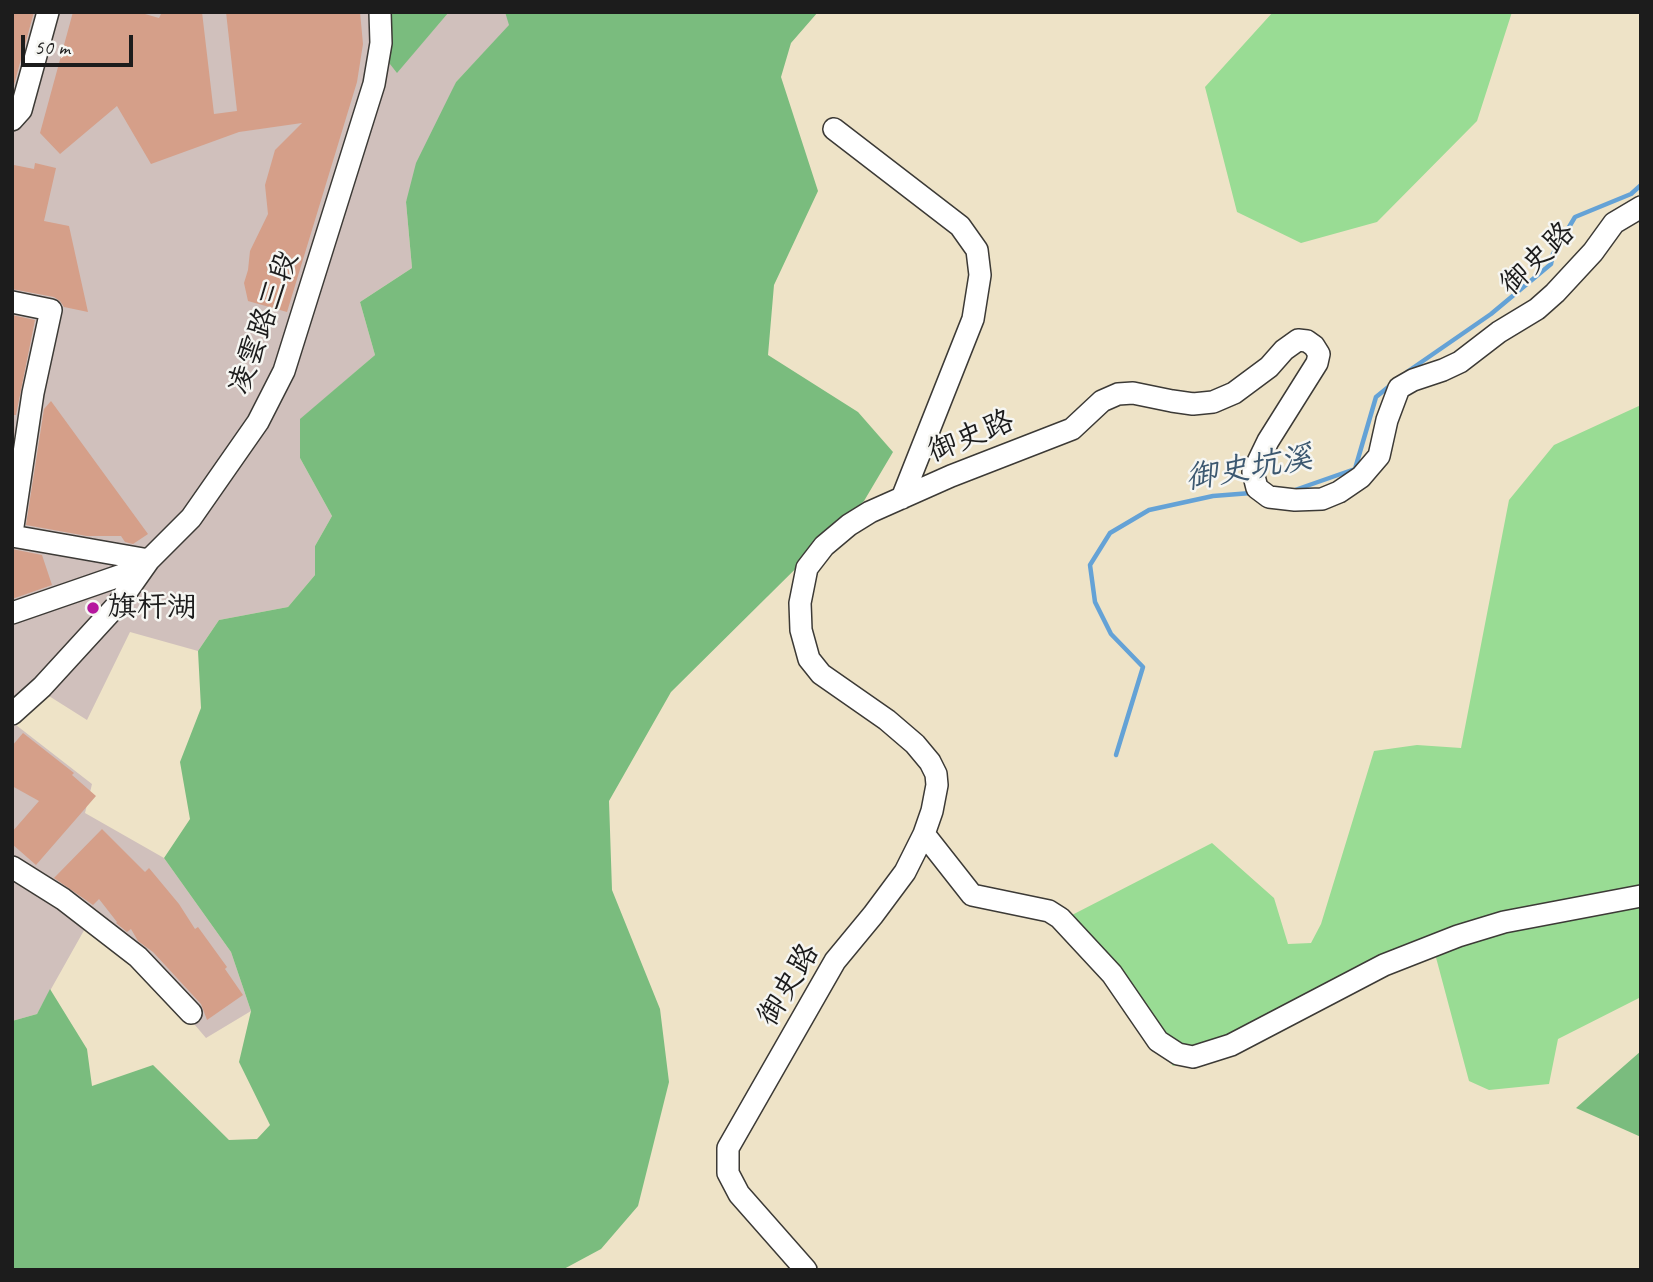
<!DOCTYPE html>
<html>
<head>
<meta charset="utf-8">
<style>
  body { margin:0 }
  #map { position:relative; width:1653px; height:1282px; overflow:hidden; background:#eee3c7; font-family:Caveat,sans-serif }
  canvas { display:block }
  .frame { position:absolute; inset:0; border:14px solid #1c1c1c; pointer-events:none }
  .scale { position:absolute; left:21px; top:35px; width:112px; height:32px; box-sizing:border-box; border:4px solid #1c1c1c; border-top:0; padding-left:9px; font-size:21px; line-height:24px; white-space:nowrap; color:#1c1c1c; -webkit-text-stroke:5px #f6f6f2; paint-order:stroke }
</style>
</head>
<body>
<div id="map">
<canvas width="1653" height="1282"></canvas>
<div class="frame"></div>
<div class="scale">50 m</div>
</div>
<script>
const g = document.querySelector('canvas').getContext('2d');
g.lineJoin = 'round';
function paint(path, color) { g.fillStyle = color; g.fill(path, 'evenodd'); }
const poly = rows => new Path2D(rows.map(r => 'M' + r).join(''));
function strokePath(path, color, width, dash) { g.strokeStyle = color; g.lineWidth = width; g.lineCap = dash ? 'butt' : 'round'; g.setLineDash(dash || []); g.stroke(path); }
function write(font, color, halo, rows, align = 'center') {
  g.font = font + ' Caveat,"LXGW WenKai TC",sans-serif'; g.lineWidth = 5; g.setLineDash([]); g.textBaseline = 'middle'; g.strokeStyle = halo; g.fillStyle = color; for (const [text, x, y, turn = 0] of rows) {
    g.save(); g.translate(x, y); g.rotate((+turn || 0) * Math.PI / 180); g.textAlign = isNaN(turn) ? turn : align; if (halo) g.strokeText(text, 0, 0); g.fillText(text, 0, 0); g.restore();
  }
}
paint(poly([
  [12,12,379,12,397,72,449,12,505,12,510,25,456,82,406,202,412,268,360,302,375,355,300,420,300,458,332,516,315,546,315,575,288,607,219,620,198,651,130,632,87,720,41,691,16,725,92,784,85,813,164,858,231,952,251,1011,206,1038,96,909,37,1014,12,1021]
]), '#d0c0bc');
paint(poly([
  [1273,12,1512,12,1477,121,1377,222,1301,243,1237,212,1205,87],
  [1641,405,1641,997,1558,1039,1549,1084,1489,1090,1469,1081,1434,950,1217,1052,1173,1066,1072,915,1212,843,1274,898,1288,944,1311,943,1321,924,1374,751,1417,745,1461,748,1509,500,1554,445]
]), '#99dc94');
paint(poly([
  [379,12,449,12,397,73,379,50],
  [505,12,818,12,791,43,781,77,818,191,774,285,768,355,858,412,893,452,864,501,671,692,609,801,612,890,660,1009,669,1082,638,1206,601,1249,562,1270,12,1270,12,1021,37,1014,50,989,87,1049,92,1086,153,1065,229,1140,257,1139,270,1125,239,1062,251,1011,231,952,164,858,190,819,180,762,201,708,198,651,219,620,288,607,315,575,315,546,332,516,300,458,300,419,375,355,360,302,412,268,406,202,416,163,456,82,509,25],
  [1641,1051,1641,1137,1576,1108]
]), '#7abc7e');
strokePath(poly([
  [1407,372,1491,314,1551,264,1553,254,1575,217,1631,194,1641,185],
  [1295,490,1355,469,1376,397,1392,384],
  [1116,755,1143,667,1111,634,1095,602,1090,565,1110,533,1149,510,1213,496,1251,493]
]), '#64a2d6', 4.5);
paint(poly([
  [12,12,34,12,12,92],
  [73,12,138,12,159,18,162,12,202,12,214,114,237,111,226,12,360,12,363,44,357,82,287,312,248,301,244,283,248,270,250,251,268,214,265,185,275,150,302,123,239,132,151,164,117,106,60,154,40,133],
  [35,163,56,168,44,221,69,226,88,312,64,307,60,301,54,297,12,289,12,174,14,165,34,169],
  [12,315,35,320,16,415,12,415],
  [51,401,148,534,133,544,125,542,121,536,87,536,26,525,44,409],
  [12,549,42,555,52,585,12,599],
  [23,733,74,773,72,775,96,796,36,865,12,844,12,832,39,801,12,786,12,746],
  [102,829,145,872,149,868,179,904,195,929,198,927,227,967,225,969,243,995,207,1020,201,1004,153,952,138,941,131,929,127,932,116,923,117,922,99,899,93,905,54,878]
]), '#d59f89');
const minor = poly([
  [12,120,21,110,48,12],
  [834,129,960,226,977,250,980,275,973,319,902,498],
  [12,302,51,310,33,393,12,533],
  [12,536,149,560,118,604,42,687,12,714],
  [12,613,122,575,149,560,191,518,258,422,284,371,374,84,381,43,380,12],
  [924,834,972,895,1049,911,1060,918,1112,974,1158,1041,1178,1054,1193,1057,1231,1045,1384,965,1458,936,1504,922,1641,896],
  [12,867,63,899,138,957,191,1013],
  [806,1270,739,1194,728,1173,728,1148,835,961,873,915,905,872,924,834,932,811,937,785,936,774,930,762,915,744,887,720,821,674,809,659,801,630,800,603,807,568,824,546,849,525,870,512,951,476,1072,429,1102,401,1118,394,1133,393,1172,401,1193,404,1213,402,1234,393,1269,367,1284,350,1298,340,1307,341,1314,346,1319,354,1317,363,1268,441,1253,472,1257,488,1269,497,1295,500,1322,499,1339,492,1361,477,1379,456,1387,420,1399,388,1413,380,1443,370,1460,362,1499,332,1537,309,1555,293,1593,252,1614,223,1641,207]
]);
strokePath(minor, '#3c3a36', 24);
strokePath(minor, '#fff', 21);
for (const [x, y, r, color] of [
  [93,608,7,"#b5179e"]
]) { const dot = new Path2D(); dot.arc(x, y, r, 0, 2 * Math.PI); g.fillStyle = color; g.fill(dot); strokePath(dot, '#f6f6f2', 2.5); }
write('30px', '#1c1c1c', '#f6f6f2', [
  ["御史路",1538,259,-44],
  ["凌雲路三段",264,323,-70],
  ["御史路",971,437,-22],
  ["御史路",789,985,-59]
]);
write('30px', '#1c1c1c', '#f6f6f2', [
  ["旗杆湖",107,608]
], 'left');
write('italic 32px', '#3c5870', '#f6f6f2', [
  ["御史坑溪",1249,469,-10]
]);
</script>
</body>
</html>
